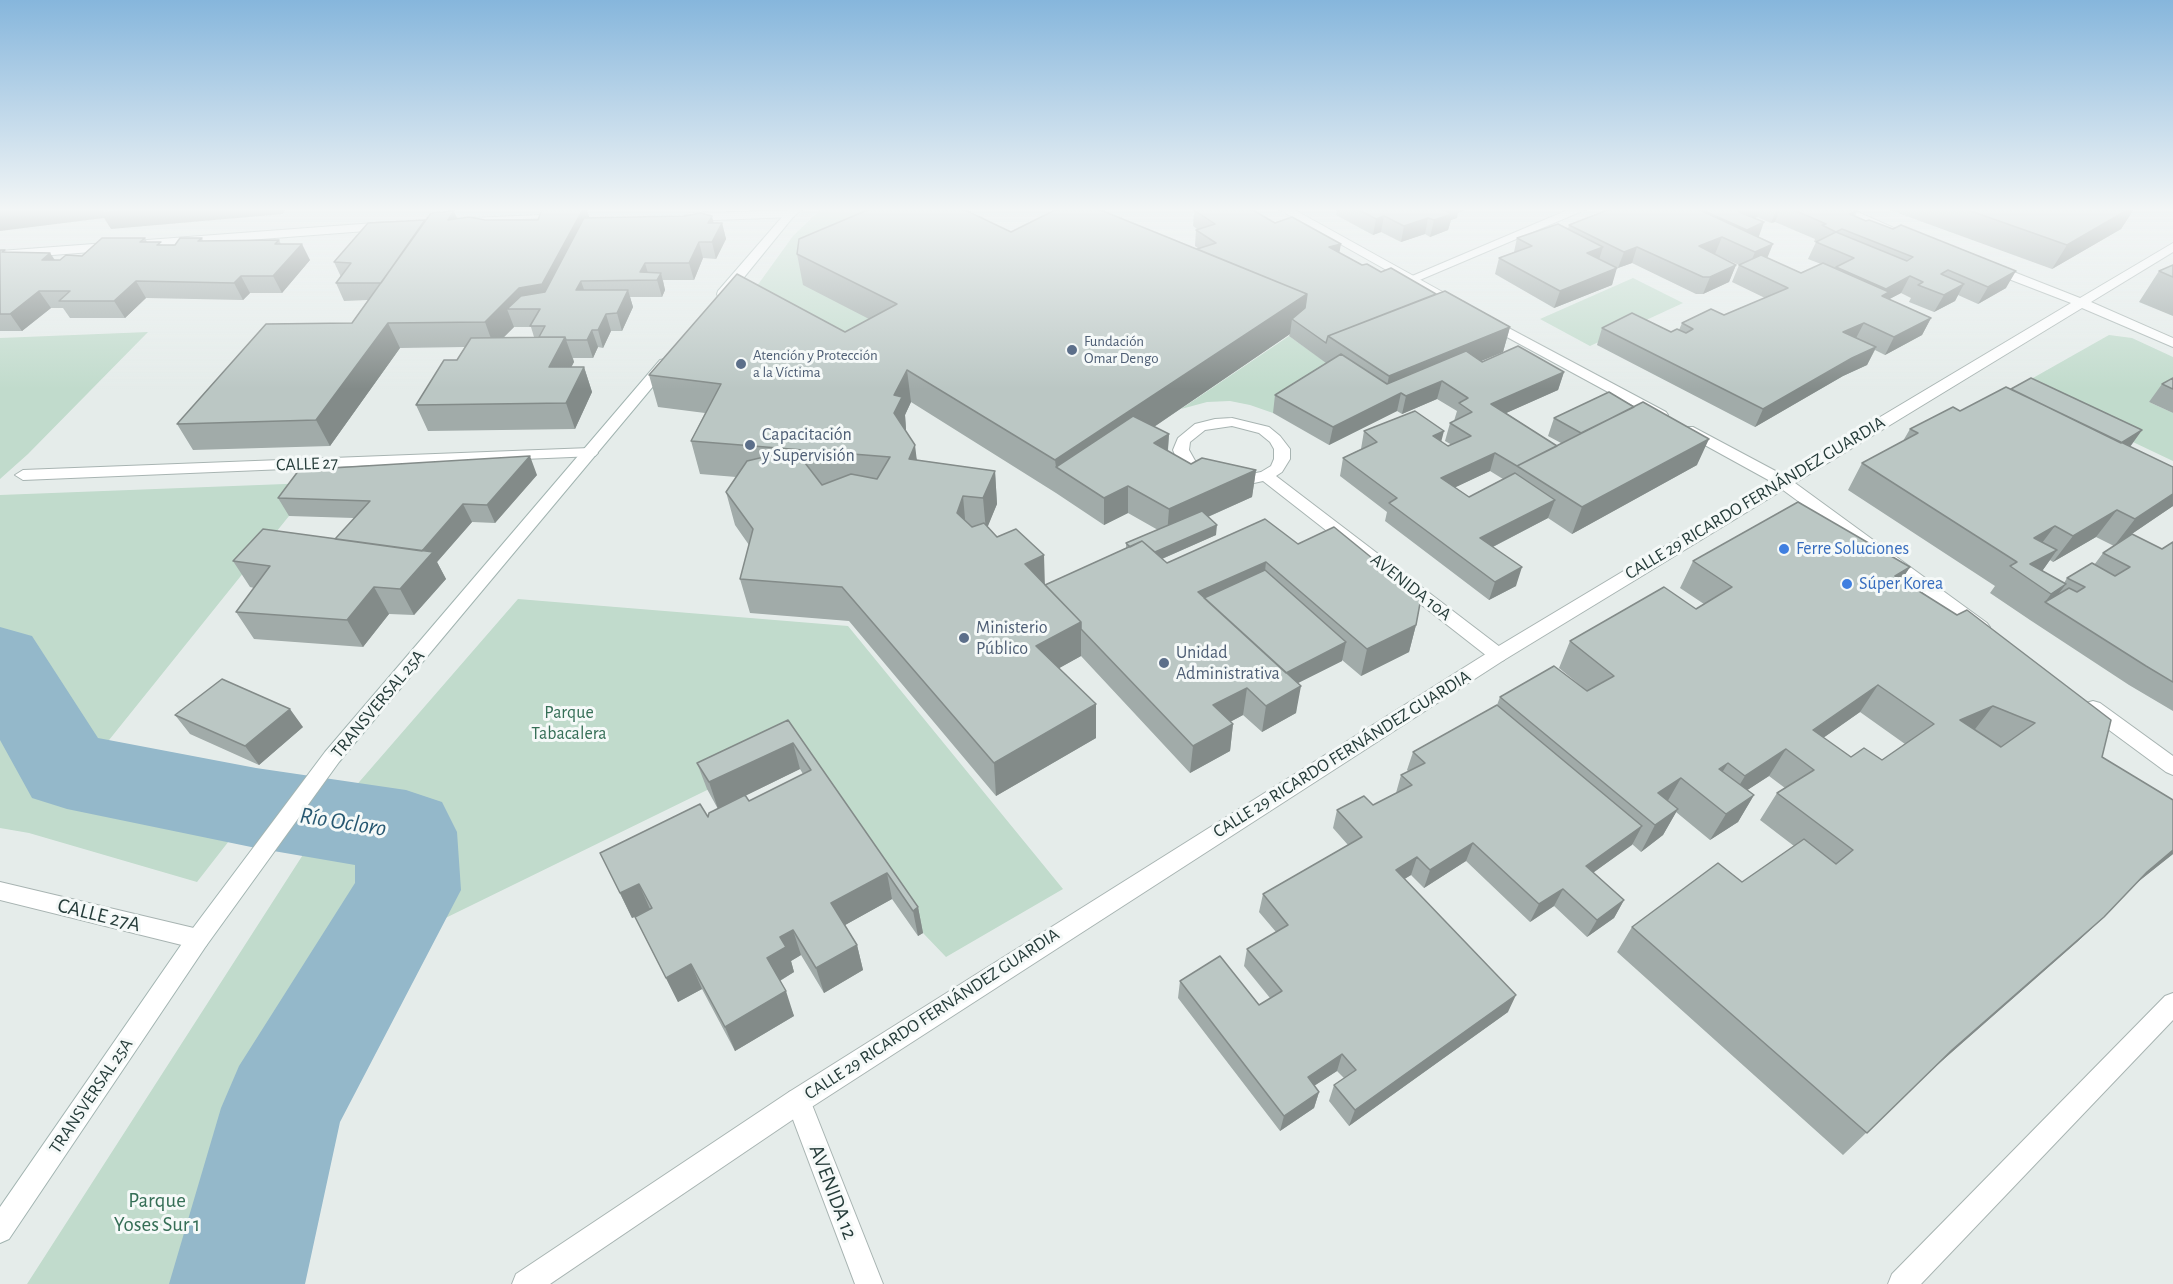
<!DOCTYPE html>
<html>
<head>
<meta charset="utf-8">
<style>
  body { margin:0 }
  canvas { display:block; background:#e5ecea }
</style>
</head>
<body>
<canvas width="2173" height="1284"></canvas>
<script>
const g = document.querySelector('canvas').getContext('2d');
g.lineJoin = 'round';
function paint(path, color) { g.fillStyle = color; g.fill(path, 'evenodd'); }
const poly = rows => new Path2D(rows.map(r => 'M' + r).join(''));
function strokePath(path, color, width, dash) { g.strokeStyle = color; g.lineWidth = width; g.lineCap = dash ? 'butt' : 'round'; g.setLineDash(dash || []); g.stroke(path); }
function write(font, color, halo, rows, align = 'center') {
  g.font = font + ' "Alegreya Sans",sans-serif'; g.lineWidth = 6; g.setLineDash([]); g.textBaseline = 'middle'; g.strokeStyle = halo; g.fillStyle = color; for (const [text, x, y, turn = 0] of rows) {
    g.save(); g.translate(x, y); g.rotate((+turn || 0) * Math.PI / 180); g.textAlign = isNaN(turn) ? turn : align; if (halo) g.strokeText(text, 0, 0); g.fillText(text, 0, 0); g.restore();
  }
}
paint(poly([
  [821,209,901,209,901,335,850,363,744,304,793,236],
  [1633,278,1683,303,1590,346,1540,319],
  [148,332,28,454,0,479,0,338],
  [2109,335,2132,338,2173,357,2173,389,2149,402,2173,413,2173,461,2017,387],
  [1289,336,1338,371,1273,413,1250,405,1230,401,1207,402,1181,409],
  [311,483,289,516,101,750,278,778,197,882,29,833,0,828,0,495],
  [518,599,848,626,1063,889,946,957,923,933,795,747,423,929,435,870,432,812,347,796],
  [315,836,380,845,387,884,254,1108,213,1284,27,1284]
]), '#c1dbcc');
paint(poly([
  [0,627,32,636,98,738,256,768,406,790,442,802,457,832,461,890,340,1122,305,1284,169,1284,221,1108,239,1066,355,883,355,865,256,848,67,809,32,798,0,740,0,627]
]), '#94b8ca');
const minor = poly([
  [1570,209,1587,209,1415,282,1407,282,1405,279,1570,209],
  [789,211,795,215,793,217,689,221,683,217,689,213,789,211],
  [562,214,566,216,566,220,470,226,464,222,470,218,562,214],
  [388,222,392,223,392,229,0,259,0,251,388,222],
  [1232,418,1269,427,1280,436,1290,449,1290,459,1282,472,1276,476,1504,650,1507,655,1504,660,1498,662,1492,660,1263,481,1236,487,1220,486,1188,472,1177,460,1173,450,1178,438,1195,424,1215,419,1232,418],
  [1232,426,1259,433,1270,442,1274,449,1274,459,1271,466,1261,472,1236,477,1223,476,1198,466,1189,450,1190,442,1205,430,1232,426],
  [590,448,595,450,598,453,595,456,23,480,15,475,23,470,590,448],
  [0,882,198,929,206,932,209,939,206,946,198,949,0,900,0,882],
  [2173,993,2173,1020,1921,1284,1888,1284,1892,1274,2165,996,2173,993],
  [798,1089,807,1092,883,1284,855,1284,786,1101,789,1092,798,1089]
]);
const tertiary = poly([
  [1278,209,1293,209,1466,305,1459,309,1454,308,1278,209],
  [1834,209,1851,209,1896,229,1890,233,1886,232,1834,209],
  [2173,243,2173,252,2091,302,2173,338,2173,347,2082,308,1795,483,1987,623,1990,627,1987,631,1981,633,1975,631,1783,490,1504,660,807,1110,550,1284,512,1284,516,1274,789,1092,1492,650,1772,482,1683,433,1681,430,1683,427,1693,427,1783,475,2071,303,1988,271,1986,268,1988,265,1996,265,2080,298,2173,243],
  [1488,317,1666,412,1668,415,1661,419,1656,418,1483,324,1481,321,1483,318,1488,317],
  [2093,701,2100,703,2173,756,2173,775,2166,772,2086,713,2084,708,2086,703,2093,701]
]);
const secondary = poly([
  [789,209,803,209,793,217,728,297,718,297,717,294,718,291,789,209],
  [665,359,672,363,670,366,339,762,206,946,9,1239,0,1243,0,1207,190,932,325,752,660,360,665,359]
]);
strokePath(minor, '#a8b4b2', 2);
strokePath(tertiary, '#a8b4b2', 2);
strokePath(secondary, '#a2b4b1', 2);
paint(minor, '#fff');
paint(tertiary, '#fff');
paint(secondary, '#fff');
paint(poly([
  [1337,209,1466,209,1458,213,1457,218,1451,220,1448,230,1430,237,1425,234,1401,242,1381,232,1373,235,1336,215],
  [1610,209,1854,209,1857,211,1855,216,2006,288,1978,304,1958,295,1955,301,1934,312,1909,302,1911,298,1901,293,1889,299,1931,318,1922,335,1885,355,1875,350,1867,365,1843,376,1755,427,1597,345,1602,328,1671,332,1679,330,1682,323,1724,315,1765,298,1732,282,1739,265,1715,254,1714,254,1736,265,1729,282,1703,294,1696,294,1632,263,1618,268,1615,267,1612,285,1554,308,1495,274,1499,258,1514,252,1517,238,1568,229,1569,225],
  [1757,217,1771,223,1775,222,1815,239,1814,242,1816,242,1808,259,1821,264,1801,273,1767,258,1758,237,1755,218],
  [1887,209,2134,209,2121,229,2052,269],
  [1194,210,1275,223,1339,253,1362,265,1381,272,1436,294,1510,327,1503,352,1481,361,1564,372,1558,390,1506,413,1557,446,1561,443,1548,436,1554,418,1697,465,1572,534,1548,518,1493,547,1516,586,1489,600,1385,521,1387,512,1340,476,1343,458,1361,449,1364,431,1441,442,1448,446,1452,445,1445,441,1450,423,1454,421,1457,411,1437,399,1402,414,1397,411,1329,445,1273,413,1275,395,1326,363,1289,336,1290,334,1154,427,1169,434,1168,451,1191,464,1256,470,1252,497,1208,517,1216,535,1162,559,1167,563,1298,544,1416,625,1409,652,1361,676,1342,660,1342,661,1298,683,1296,713,1262,732,1243,715,1230,722,1233,724,1230,751,1190,773,1081,656,1059,668,1096,738,996,796,849,621,750,613,740,579,749,545,735,525,726,492,736,477,700,474,691,441,705,413,658,407,649,375,845,332,869,319,803,285,797,254,1011,232,1197,249,1199,249,1195,246,1196,230,1197,229,1193,226],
  [911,402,1056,493,1104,525,1128,513,1158,530,1126,543,1126,548,1045,585,987,527,997,504,995,471,917,460,906,431,906,429,905,415],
  [1490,471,1503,479,1469,497,1455,487],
  [454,211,457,218,485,220,589,217,722,223,726,239,716,259,703,258,694,280,663,280,665,290,662,297,630,297,633,307,622,331,611,331,603,348,598,347,593,358,573,358,574,362,571,367,584,367,592,392,575,429,428,431,416,405,457,360,465,347,400,348,330,446,193,450,177,424,352,323,368,300,344,301,336,283,341,277,334,262,425,220],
  [514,327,531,327,534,337,504,337],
  [145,238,147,242,163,245,175,245,202,238,203,241,279,240,281,244,310,260,282,293,250,293,243,300,146,298,125,318,70,318,63,308,51,308,22,331,0,331,0,250,7,252,50,253,55,260,60,260,82,256],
  [2173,265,2173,316,2139,302,2159,271],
  [2173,378,2173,413,2149,402,2162,384],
  [2011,389,2142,430,2130,447,2173,467,2173,506,2114,546,2096,537,2053,562,2050,560,2042,571,2064,583,2067,578,2094,565,2103,553,2162,549,2173,542,2173,711,2129,685,2030,620,1990,593,1995,586,1848,490,1862,463,1903,441,1910,429,1960,411],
  [537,475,495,523,472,522,437,562,446,579,414,615,389,614,363,647,254,639,236,612,254,588,250,587,233,561,335,539,354,518,289,516,278,498],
  [1693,561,1910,567,1901,580,2102,757,2173,800,2173,854,2134,885,2104,917,2077,942,1937,1065,1843,1155,1617,952,1632,927,1742,882,1794,846,1760,820,1777,793,1785,788,1769,776,1747,790,1754,795,1738,822,1710,840,1676,812,1663,835,1641,852,1632,844,1593,873,1624,900,1614,918,1587,937,1554,906,1530,922,1466,861,1424,888,1411,875,1404,879,1508,1012,1349,1126,1329,1101,1334,1085,1344,1078,1337,1071,1314,1086,1319,1092,1314,1108,1280,1131,1178,998,1180,981,1259,1005,1270,998,1244,966,1247,949,1276,932,1259,912,1263,894,1348,845,1333,828,1337,810,1373,805,1396,793,1401,775,1409,772,1407,770,1413,752,1497,705,1500,697,1587,691,1559,668,1570,641,1696,609,1704,604,1680,588],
  [1860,712,1905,744,1882,760,1851,757,1823,738],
  [175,715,303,727,259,765,190,734],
  [788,720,918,907,923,933,918,936,892,899,845,925,857,945,863,970,824,993,801,955,791,961,794,972,780,981,794,1016,735,1051,702,989,678,1002,635,917,632,918,600,853,708,817,718,809,707,789,697,763],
  [800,769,803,774,749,801,745,796]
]), '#a1aba9');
paint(poly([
  [0,209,285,209,283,214,111,229,104,218,0,231],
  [583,209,587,209,592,228,540,309,507,309,514,327,494,347,485,322],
  [1440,209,1466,209,1458,213,1457,218,1451,220,1448,230,1430,237,1434,220],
  [1745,209,1761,209,1757,217,1738,226,1739,212],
  [1777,209,1780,209,1775,222,1771,223],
  [2129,209,2134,209,2121,229,2052,269,2067,245],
  [454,211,463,235,448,220],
  [712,216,716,233,708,223],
  [1384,216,1381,232,1373,235,1376,219],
  [1428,218,1425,234,1401,242,1404,226],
  [1764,222,1758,239,1740,246,1747,230],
  [722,223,726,239,716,259,712,242],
  [1722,237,1715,254,1693,263,1699,246],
  [699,242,703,258,694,280,689,263],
  [302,244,310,260,282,293,273,276],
  [1341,244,1338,260,1329,247],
  [1773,244,1766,261,1748,269,1755,252],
  [1603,247,1598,263,1587,253],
  [1637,247,1632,263,1618,268,1624,252],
  [50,253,61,270,42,260],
  [645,263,650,280,640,272],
  [1736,265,1729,282,1703,294,1710,277],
  [1617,268,1612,285,1554,308,1560,291],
  [2016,271,2006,288,1978,304,1988,287],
  [661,273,665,290,662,297,657,280],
  [241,276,250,293,243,300,234,283],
  [1910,276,1901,293,1884,302,1883,295,1886,289],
  [136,281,146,298,125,318,114,301],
  [581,281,587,298,576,290],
  [1964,284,1955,301,1934,312,1944,295],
  [628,290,633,307,622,331,617,313],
  [39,291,51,308,22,331,10,314],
  [1307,294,1303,325,1292,319,1290,334,1076,480,1056,467,1055,460],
  [606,314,611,331,603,348,598,330],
  [1931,318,1922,335,1885,355,1894,337],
  [388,323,400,348,330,446,316,420],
  [1864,323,1855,340,1843,332],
  [1510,327,1503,352,1402,394,1401,393,1397,411,1329,445,1333,427,1384,402,1389,376],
  [592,330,598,347,593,358,587,340],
  [565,337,574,362,558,393,549,367],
  [1876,347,1867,365,1843,376,1755,427,1763,409,1852,358],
  [584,367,592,392,575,429,566,403],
  [907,370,911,402,905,415,906,429,898,446,894,413,894,395],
  [1564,372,1558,390,1486,422,1491,404],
  [1442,381,1437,399,1402,414,1406,396],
  [2142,430,2129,448,2112,448],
  [1444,431,1439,450,1433,436],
  [1169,434,1167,460,1154,443],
  [1709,439,1697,465,1572,534,1582,507],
  [915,445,919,478,909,459],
  [1495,453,1490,471,1437,496,1441,478],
  [530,456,537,475,495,523,487,505],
  [1256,470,1252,497,1167,535,1169,509],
  [995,471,997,504,986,531,983,498],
  [1128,486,1128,513,1104,525,1104,498],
  [2173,494,2173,506,2114,546,2135,519],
  [963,496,966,530,957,513],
  [1555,500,1548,518,1475,556,1480,538],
  [463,504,472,522,437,562,446,579,414,615,400,589,416,557],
  [2117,510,2096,537,2053,562,2073,536],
  [1217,525,1216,535,1141,568,1142,558],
  [2055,526,2035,552,2034,538],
  [2057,550,2038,577,2030,564],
  [1044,555,1045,588,1025,564],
  [1266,562,1263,589,1198,601,1198,592],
  [1522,567,1516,586,1489,600,1495,582],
  [1910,567,1893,593,1895,576],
  [2066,584,2050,605,2045,602,2051,594],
  [374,587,389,614,363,647,347,620],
  [1081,622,1081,656,1038,680,1036,646],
  [1416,625,1409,652,1361,676,1367,649],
  [1346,642,1342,661,1276,694,1279,676],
  [1878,685,1860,712,1796,757,1813,730],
  [1301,686,1296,713,1262,732,1266,706],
  [1247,688,1243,715,1211,732,1213,705],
  [1096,704,1096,738,996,796,994,763],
  [1993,706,1972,733,1960,720],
  [290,709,303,727,259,765,245,746],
  [1233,724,1230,751,1190,773,1193,746],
  [793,743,800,769,718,809,709,782],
  [1786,749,1769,776,1729,802,1745,776],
  [1728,763,1712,789,1719,769],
  [1681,778,1666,804,1658,793],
  [1754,795,1738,822,1710,840,1726,814],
  [1678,809,1663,835,1641,852,1655,825],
  [1642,826,1632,845,1577,884,1586,866],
  [1473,843,1466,861,1424,888,1430,870],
  [2173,850,2173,854,2119,897,2147,872],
  [1417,857,1411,875,1390,888,1396,870],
  [887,873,892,899,838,929,831,903],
  [639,884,650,909,632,918,620,893],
  [1563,889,1554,906,1530,922,1539,904],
  [1624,900,1614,918,1587,937,1597,920],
  [918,907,923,933,918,936,913,911],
  [2104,917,2077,942,1927,1074,1952,1050],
  [793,930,801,955,791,961,794,972,776,983,767,958,780,937],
  [857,945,863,970,824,993,816,968],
  [691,964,702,989,678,1002,666,978],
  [786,991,794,1016,735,1051,725,1027],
  [1516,995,1508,1012,1349,1126,1355,1110],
  [1342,1054,1337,1071,1303,1093,1308,1077],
  [1319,1092,1314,1108,1280,1131,1284,1116]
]), '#838b89');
const building = poly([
  [103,209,140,209,101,213,103,209],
  [542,209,583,209,542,284,519,288,485,322,388,323,316,420,177,424,266,324,352,323,431,213,454,211,448,220,469,217,485,220,538,220,542,209],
  [870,209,963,209,1011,232,1057,209,1098,209,1307,294,1055,460,907,370,894,395,902,397,894,413,915,445,909,459,995,471,983,498,963,496,957,513,972,527,984,523,997,537,1016,529,1044,555,1025,564,1081,622,1036,646,1096,704,994,763,842,587,740,579,753,529,726,492,747,461,785,452,792,462,802,459,822,485,851,474,877,479,890,457,691,441,721,384,649,375,737,274,845,332,897,304,797,254,799,239,870,209],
  [1196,209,1251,209,1275,223,1292,217,1341,244,1329,247,1362,265,1367,264,1381,272,1391,268,1436,294,1328,336,1326,343,1292,319,1305,308,1307,294,1197,249,1216,243,1196,230,1215,224,1194,210,1196,209],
  [1358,209,1443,209,1452,214,1434,220,1428,218,1404,226,1384,216,1376,219,1358,209],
  [1610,209,1698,209,1773,244,1755,252,1722,237,1699,246,1736,265,1710,277,1703,277,1637,247,1624,252,1569,225,1610,209],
  [1700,209,1745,209,1739,212,1764,222,1747,230,1700,209],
  [1792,209,1854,209,1857,211,1850,214,1866,221,1869,220,1893,229,1901,225,2016,271,1988,287,1948,270,1941,274,1964,284,1944,295,1918,285,1923,282,1910,276,1886,289,1836,267,1854,258,1816,242,1836,232,1907,261,1913,257,1842,229,1836,232,1822,225,1826,224,1792,209],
  [1965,209,2129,209,2067,245,1965,209],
  [701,213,712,216,708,223,722,223,712,242,699,242,689,263,645,263,640,272,661,273,657,280,581,281,576,290,628,290,617,313,606,314,598,330,592,330,587,340,566,340,565,337,539,337,545,326,530,326,540,309,507,309,521,296,545,292,584,218,684,216,701,213],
  [425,220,381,283,336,283,351,263,334,262,368,223,425,220],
  [1558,224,1603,247,1587,253,1617,268,1560,291,1499,258,1532,246,1517,238,1558,224],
  [102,238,145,238,140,242,161,242,157,245,175,245,180,238,202,238,198,241,279,240,275,244,302,244,273,276,241,276,234,283,136,281,114,301,59,301,70,291,39,291,10,314,0,314,0,250,5,250,2,252,50,253,42,260,60,260,66,255,82,256,102,238],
  [1761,255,1801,273,1823,263,1889,292,1882,296,1931,318,1894,337,1864,323,1843,332,1876,347,1852,358,1763,409,1602,328,1632,313,1671,332,1677,329,1686,333,1693,329,1682,323,1711,309,1724,315,1788,288,1739,265,1761,255],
  [2173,265,2173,277,2159,271,2173,265],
  [1445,291,1510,327,1389,376,1328,336,1445,291],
  [565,337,549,367,584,367,566,403,416,405,444,360,457,360,471,338,565,337],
  [1518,346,1564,372,1491,404,1557,446,1517,466,1495,453,1441,478,1469,497,1515,473,1555,500,1480,538,1522,567,1495,582,1389,503,1397,498,1343,458,1377,442,1364,431,1415,411,1444,431,1433,436,1448,446,1471,436,1450,423,1472,412,1459,403,1468,398,1442,381,1406,396,1401,393,1333,427,1275,395,1341,354,1387,384,1466,351,1482,362,1518,346],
  [2031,378,2142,430,2121,443,2011,389,2031,378],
  [2173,378,2173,389,2162,384,2173,378],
  [2006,387,2173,467,2173,494,2135,519,2117,510,2073,536,2055,526,2034,538,2057,550,2030,564,2066,584,2051,594,2010,566,2017,562,1862,463,1918,433,1910,429,1953,407,1960,411,2006,387],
  [1609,392,1634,407,1581,433,1554,418,1609,392],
  [1643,402,1709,439,1582,507,1517,466,1643,402],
  [1133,416,1169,434,1154,443,1191,464,1202,458,1256,470,1169,509,1128,486,1104,498,1056,467,1133,416],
  [530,456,487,505,463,504,422,551,335,539,370,501,278,498,299,470,530,456],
  [1798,502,1910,567,1895,576,1957,615,1967,610,2111,720,2102,757,2173,800,2173,850,2147,872,2104,917,1952,1050,1867,1133,1632,927,1718,863,1742,882,1804,839,1836,864,1853,850,1777,793,1814,770,1786,749,1745,776,1728,763,1719,769,1754,795,1726,814,1681,778,1658,793,1678,809,1655,825,1500,697,1554,666,1587,691,1614,676,1570,641,1664,587,1696,609,1732,587,1693,561,1798,502],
  [1878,685,1934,724,1882,760,1864,748,1851,757,1813,730,1878,685],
  [1993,706,2035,723,2001,747,1960,720,1993,706],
  [1202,511,1217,525,1155,552,1142,541,1130,547,1126,543,1202,511],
  [1265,519,1298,544,1334,527,1421,598,1416,625,1367,649,1266,562,1198,592,1301,686,1266,706,1247,688,1213,705,1233,724,1193,746,1081,629,1081,622,1045,585,1142,541,1167,563,1265,519],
  [263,529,433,552,400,589,374,587,347,620,236,612,270,566,233,561,263,529],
  [2132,534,2162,549,2173,542,2173,682,2146,666,2045,602,2069,588,2077,592,2085,587,2067,578,2092,563,2115,576,2130,567,2103,553,2132,534],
  [1265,570,1346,642,1286,673,1204,598,1265,570],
  [222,679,290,709,245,746,175,715,222,679],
  [1497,705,1642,826,1586,866,1624,900,1597,920,1563,889,1539,904,1473,843,1430,870,1417,857,1396,870,1516,995,1355,1110,1334,1085,1356,1070,1342,1054,1308,1077,1319,1092,1284,1116,1180,981,1220,956,1259,1005,1282,991,1247,949,1288,925,1263,894,1362,837,1337,810,1364,796,1373,805,1412,785,1401,775,1425,763,1413,752,1497,705],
  [788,720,918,907,913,911,887,873,831,903,857,945,816,968,793,930,780,937,786,947,767,958,786,991,725,1027,691,964,666,978,635,917,652,908,639,884,620,893,600,853,700,804,708,817,709,813,745,795,749,801,811,770,793,743,709,782,697,763,788,720]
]);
paint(building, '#bbc7c4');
strokePath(building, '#838b89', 1.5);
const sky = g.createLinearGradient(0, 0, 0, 389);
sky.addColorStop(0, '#86b6dc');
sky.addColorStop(0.54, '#f3f6f6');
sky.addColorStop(1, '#f3f6f600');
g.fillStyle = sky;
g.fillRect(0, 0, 2173, 389);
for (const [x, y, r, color] of [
  [1072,350,6,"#5c6f8a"],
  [741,364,6,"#5c6f8a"],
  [750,445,6,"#5c6f8a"],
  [1784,549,6,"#3f7fe0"],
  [1847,584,6,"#3f7fe0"],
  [964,638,6,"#5c6f8a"],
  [1164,663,6,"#5c6f8a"]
]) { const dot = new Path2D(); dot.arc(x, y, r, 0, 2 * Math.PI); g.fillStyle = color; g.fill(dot); strokePath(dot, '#f5f9f8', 2); }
write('15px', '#4e5e75', '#f5f9f8', [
  ["Fundación",1084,341],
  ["Omar Dengo",1084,358],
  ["Atención y Protección",753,355],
  ["a la Víctima",753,372]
], 'left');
write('18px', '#4e5e75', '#f5f9f8', [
  ["Capacitación",762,435],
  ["y Supervisión",762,456],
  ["Ministerio",976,628],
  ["Público",976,649],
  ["Unidad",1176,653],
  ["Administrativa",1176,674]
], 'left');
write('18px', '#263c3a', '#f5f9f8', [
  ["CALLE 27",307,464,-2],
  ["CALLE 29 RICARDO FERNÁNDEZ GUARDIA",1755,498,-31],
  ["AVENIDA 10A",1411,587,38],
  ["TRANSVERSAL 25A",378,704,-50],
  ["CALLE 29 RICARDO FERNÁNDEZ GUARDIA",1342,754,-32],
  ["CALLE 29 RICARDO FERNÁNDEZ GUARDIA",932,1014,-33],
  ["TRANSVERSAL 25A",91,1096,-56]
]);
write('18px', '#366cbe', '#f5f9f8', [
  ["Ferre Soluciones",1796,549],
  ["Súper Korea",1859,584]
], 'left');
write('18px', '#356e56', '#f5f9f8', [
  ["Parque",569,713],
  ["Tabacalera",569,734]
]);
write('21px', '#263c3a', '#f5f9f8', [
  ["CALLE 27A",99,915,14],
  ["AVENIDA 12",833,1192,69]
]);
write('21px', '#356e56', '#f5f9f8', [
  ["Parque",157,1201],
  ["Yoses Sur 1",157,1225]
]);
write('italic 24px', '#275871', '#f5f9f8', [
  ["Río Ocloro",343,822,9]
]);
</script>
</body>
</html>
